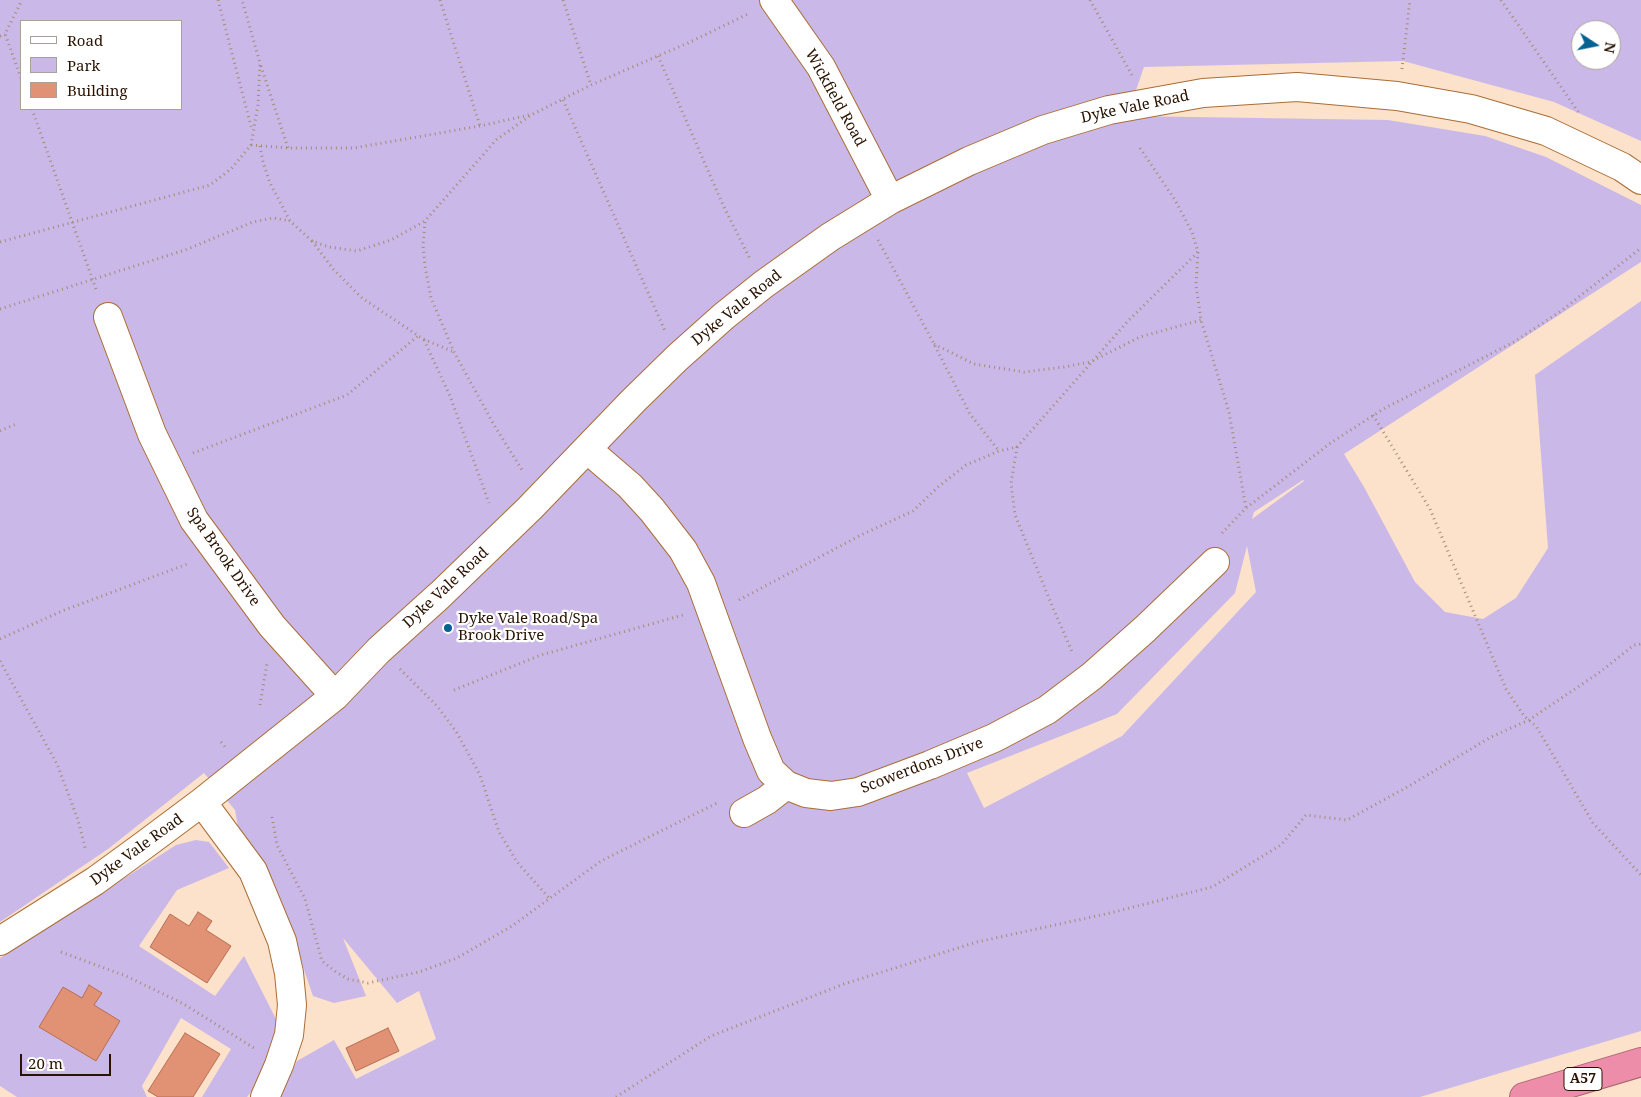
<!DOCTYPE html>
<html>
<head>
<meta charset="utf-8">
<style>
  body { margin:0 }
  #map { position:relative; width:1641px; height:1097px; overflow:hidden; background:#fce1cb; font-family:"Noto Serif",serif }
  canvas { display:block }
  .legend { position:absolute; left:20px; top:20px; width:162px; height:90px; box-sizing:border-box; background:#fff; border:1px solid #aaa099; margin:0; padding:6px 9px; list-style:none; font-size:15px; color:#2a1200 }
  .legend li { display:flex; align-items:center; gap:10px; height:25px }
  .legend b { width:25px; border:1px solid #aaa099 }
  .north { position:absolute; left:1571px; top:20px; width:50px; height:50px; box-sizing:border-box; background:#fff; border:1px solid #aaa099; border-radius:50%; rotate:101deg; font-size:14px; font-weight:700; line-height:20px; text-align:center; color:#2a1200 }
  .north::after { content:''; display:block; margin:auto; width:18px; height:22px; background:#056292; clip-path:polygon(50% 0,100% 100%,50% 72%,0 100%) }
  .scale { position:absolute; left:20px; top:1054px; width:91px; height:22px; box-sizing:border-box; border:2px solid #2a1200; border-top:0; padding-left:6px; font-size:15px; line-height:18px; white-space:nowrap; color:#2a1200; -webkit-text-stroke:4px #fff; paint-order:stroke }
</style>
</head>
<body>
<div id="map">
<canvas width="1641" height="1097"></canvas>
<ul class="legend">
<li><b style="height:6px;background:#fff"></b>Road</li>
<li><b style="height:14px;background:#cab9e8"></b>Park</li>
<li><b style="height:14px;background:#e19174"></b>Building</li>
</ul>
<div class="north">N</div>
<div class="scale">20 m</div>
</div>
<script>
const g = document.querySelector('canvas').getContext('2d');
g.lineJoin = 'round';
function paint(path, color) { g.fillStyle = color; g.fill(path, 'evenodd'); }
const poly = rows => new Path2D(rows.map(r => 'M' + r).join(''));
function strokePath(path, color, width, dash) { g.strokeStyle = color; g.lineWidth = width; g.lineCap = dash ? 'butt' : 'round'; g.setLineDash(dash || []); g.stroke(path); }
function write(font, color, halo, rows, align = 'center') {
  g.font = font + ' "Noto Serif",serif'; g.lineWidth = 4.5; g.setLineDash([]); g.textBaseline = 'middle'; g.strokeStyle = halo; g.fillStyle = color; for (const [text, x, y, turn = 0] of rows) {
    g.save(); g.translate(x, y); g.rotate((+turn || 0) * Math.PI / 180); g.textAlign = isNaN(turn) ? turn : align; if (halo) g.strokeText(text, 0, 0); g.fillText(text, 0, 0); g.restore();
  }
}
paint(poly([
  [0,0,1641,0,1641,141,1554,102,1403,61,1144,67,1127,116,1388,120,1485,136,1546,157,1641,205,1641,262,1344,454,1364,487,1415,582,1445,612,1483,619,1516,598,1548,548,1535,375,1641,301,1641,1031,1420,1097,279,1097,297,1061,334,1040,356,1079,436,1039,419,991,397,1003,343,938,366,996,334,1003,313,996,277,891,238,827,235,810,204,773,108,849,0,922],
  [21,21,181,21,181,109,21,109],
  [1581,30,1611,30,1611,60,1581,60],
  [1303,480,1304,481,1252,519,1254,512],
  [1247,546,1256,592,1122,736,984,808,967,773,1117,714,1235,593],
  [196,840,209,842,229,868,177,890,139,946,215,996,244,956,277,1021,273,1045,256,1086,247,1097,202,1097,231,1049,181,1018,142,1086,147,1097,17,1097,0,1086,0,958,176,845]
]), '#cab9e8');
const building = poly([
  [198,912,212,921,206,930,231,946,207,983,150,947,170,914,189,926,198,912],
  [89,985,102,993,94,1005,120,1021,96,1061,39,1027,63,987,82,998,89,985],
  [388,1028,399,1051,356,1071,346,1048,388,1028],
  [185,1033,220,1054,193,1097,158,1097,148,1091,185,1033]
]);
paint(building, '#e19174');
strokePath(building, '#b96d50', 1);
const minor = poly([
  [774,0,821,67,890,200],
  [108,317,152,434,194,520,272,626,335,696],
  [587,449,630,486,652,510,683,550,701,583,757,738,771,771,786,785,806,793,831,796,858,792,930,765,994,738,1047,710,1092,676,1145,629,1215,562],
  [202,802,253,871,282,941,289,973,292,1005,289,1035,279,1065,265,1097],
  [744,813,767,800,786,785],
  [0,941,95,881,143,846,202,802,335,696,379,650,441,594,530,508,633,401,677,358,724,316,764,284,830,237,890,200,969,161,1043,130,1109,110,1203,93,1297,87,1397,96,1471,109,1546,131,1622,167,1641,180]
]);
const highway = poly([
  [1524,1097,1641,1062]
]);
strokePath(minor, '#aa6d35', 30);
strokePath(highway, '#a9626e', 30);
strokePath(poly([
  [218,0,252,130],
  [440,0,480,126],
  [563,0,591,85],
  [1090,0,1133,77],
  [1501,0,1579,113],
  [0,36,5,34],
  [658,56,723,205,750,259],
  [261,66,288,148],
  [1402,69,1410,0],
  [21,78,5,34,22,0],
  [563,100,665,331],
  [32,109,97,292],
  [251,145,288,148,354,148,480,126,529,115],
  [260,146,263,162,270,183,290,221,312,241,329,247,357,251,391,240,425,221,496,140,531,115,591,85,688,43,750,13],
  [1140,148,1175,200,1192,232,1198,252,1196,285,1201,320,1229,412,1246,508],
  [425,222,423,245,425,266,431,298,454,352,494,425,522,470],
  [878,240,934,344,970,414,999,451],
  [312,241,333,269,362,298,423,339,454,352],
  [0,242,210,185,231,169,251,145,258,105,260,63,242,0],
  [0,309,185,250,253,222,273,218,290,221],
  [424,340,450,396,489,503],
  [934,344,974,364,1024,372,1064,367,1090,362,1140,337,1201,320],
  [1373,415,1430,509,1506,689,1524,716,1536,726,1593,823,1641,875],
  [0,431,16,424],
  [1017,447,1011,483,1015,515,1053,608,1073,654],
  [193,453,347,395,418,336],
  [1222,533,1246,508,1332,442,1385,408,1514,342,1561,311,1641,248],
  [739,600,861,535,913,511,938,487,966,465,999,451,1017,447,1127,322,1198,252],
  [0,639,62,611,190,563],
  [0,661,57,764,78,820,86,851],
  [400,669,438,707,457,733,480,775,499,832,517,862,549,898],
  [454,690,541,655,683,615],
  [260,705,267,663],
  [221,742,226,748],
  [272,817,277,845,305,899,322,961,336,972,348,979,368,983,419,972,457,958,512,926,601,861,717,803],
  [61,952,126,976,182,1003,254,1048],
  [616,1097,711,1036,844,984,977,942,1110,913,1212,887,1281,845,1306,815,1347,820,1409,786,1491,737,1529,720,1600,672,1634,645,1641,644]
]), '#a48a76', 3, [1, 4]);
strokePath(minor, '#fff', 28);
strokePath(highway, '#ed8daa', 28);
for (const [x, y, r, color] of [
  [448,628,5,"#056292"]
]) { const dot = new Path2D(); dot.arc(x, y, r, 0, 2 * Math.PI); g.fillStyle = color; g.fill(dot); strokePath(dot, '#fff', 2); }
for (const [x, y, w] of [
  [1583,1079,38]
]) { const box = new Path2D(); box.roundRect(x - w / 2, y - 11.5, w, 23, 4); g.fillStyle = '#fff'; g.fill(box); strokePath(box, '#2a1200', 1); }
write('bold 14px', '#2a1200', null, [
  ["A57",1583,1079]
]);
write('15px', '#2a1200', '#fff', [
  ["Wickfield Road",835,98,61],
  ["Dyke Vale Road",1135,107,-12],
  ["Dyke Vale Road",737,308,-39],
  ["Spa Brook Drive",223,557,55],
  ["Dyke Vale Road",446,588,-43],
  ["Scowerdons Drive",922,766,-21],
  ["Dyke Vale Road",137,850,-36]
]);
write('15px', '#2a1200', '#fff', [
  ["Dyke Vale Road/Spa",458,619],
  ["Brook Drive",458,636]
], 'left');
</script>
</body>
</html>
